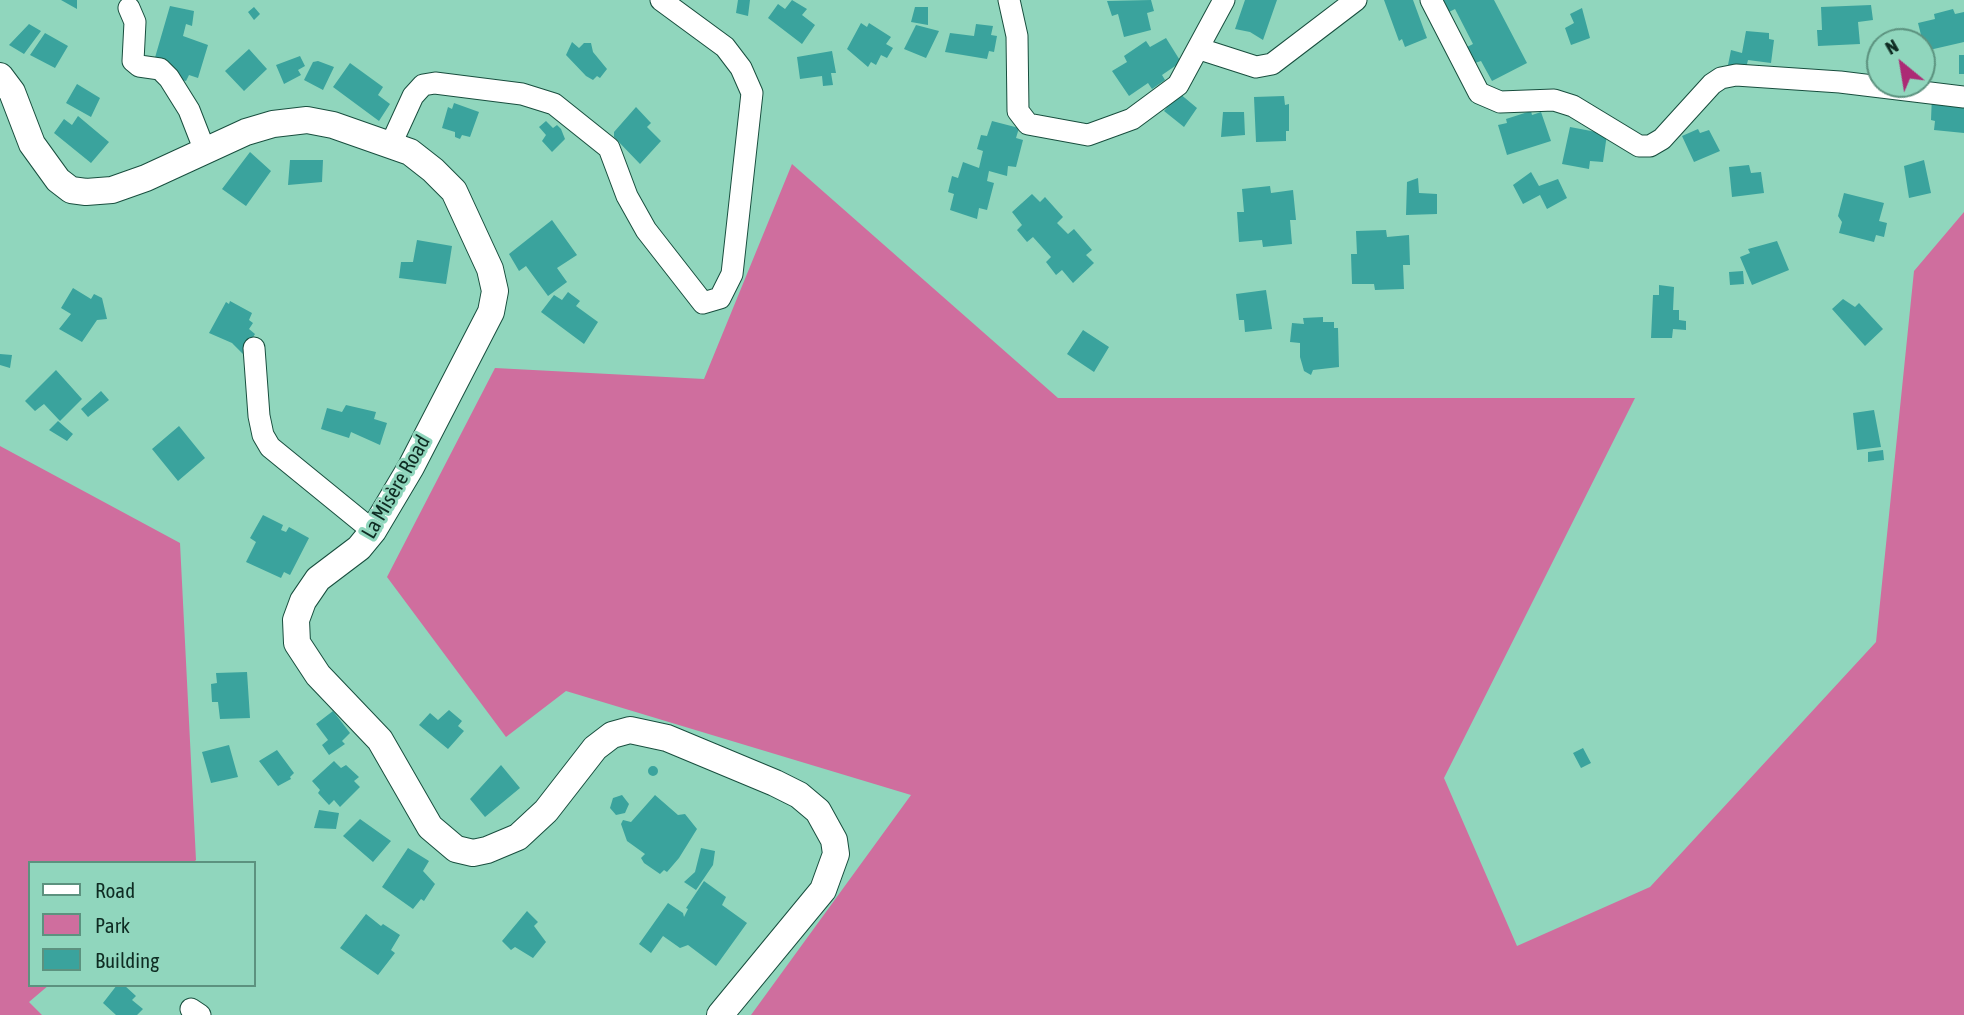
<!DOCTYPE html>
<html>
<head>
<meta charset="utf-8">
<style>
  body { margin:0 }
  #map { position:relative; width:1964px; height:1015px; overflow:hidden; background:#90d6bd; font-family:"Asap Condensed",sans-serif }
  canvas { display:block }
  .legend { position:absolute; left:28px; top:861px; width:228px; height:126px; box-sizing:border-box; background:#90d6bd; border:2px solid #5c927f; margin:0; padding:9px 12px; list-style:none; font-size:21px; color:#0f2c23 }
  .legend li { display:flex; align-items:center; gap:14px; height:35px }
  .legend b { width:35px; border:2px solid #5c927f }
  .north { position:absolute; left:1866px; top:28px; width:70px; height:70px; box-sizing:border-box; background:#90d6bd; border:2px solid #5c927f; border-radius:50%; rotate:330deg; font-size:19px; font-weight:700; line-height:28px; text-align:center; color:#0f2c23 }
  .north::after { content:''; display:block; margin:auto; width:24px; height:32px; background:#ac2a75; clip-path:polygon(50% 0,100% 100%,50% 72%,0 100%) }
</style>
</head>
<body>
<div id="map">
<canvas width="1964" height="1015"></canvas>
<ul class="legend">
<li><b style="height:9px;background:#fff"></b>Road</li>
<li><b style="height:19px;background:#cf6e9e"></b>Park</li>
<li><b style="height:19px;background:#3aa39d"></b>Building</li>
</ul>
<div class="north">N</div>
</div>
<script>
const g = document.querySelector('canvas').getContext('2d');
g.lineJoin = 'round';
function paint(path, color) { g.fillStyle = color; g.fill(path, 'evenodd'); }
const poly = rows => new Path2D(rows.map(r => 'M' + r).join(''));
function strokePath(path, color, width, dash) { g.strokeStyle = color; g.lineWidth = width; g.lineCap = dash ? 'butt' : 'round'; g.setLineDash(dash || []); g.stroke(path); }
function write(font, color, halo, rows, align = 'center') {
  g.font = font + ' "Asap Condensed",sans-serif'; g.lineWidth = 6; g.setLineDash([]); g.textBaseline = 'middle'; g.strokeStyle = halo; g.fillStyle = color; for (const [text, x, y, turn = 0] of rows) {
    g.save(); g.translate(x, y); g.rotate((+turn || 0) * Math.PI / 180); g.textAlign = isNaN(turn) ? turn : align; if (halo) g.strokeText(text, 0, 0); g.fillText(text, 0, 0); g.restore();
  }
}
paint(poly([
  [792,164,1058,398,1635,398,1444,778,1517,946,1650,887,1876,642,1914,271,1964,212,1964,1015,751,1015,911,795,566,691,506,737,387,577,495,368,704,379],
  [0,446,180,543,196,860,193,863,30,863,30,985,49,985,29,1002,42,1015,0,1015]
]), '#cf6e9e');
paint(poly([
  [61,0,77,0,77,9],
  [738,0,750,0,748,16,736,13],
  [792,0,807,9,802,15,815,25,802,44,768,18,778,4,785,9],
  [1151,0,1154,11,1147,13,1151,30,1124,37,1118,14,1112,16,1107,1],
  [1245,0,1277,0,1263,40,1250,32,1235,29],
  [1384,0,1413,0,1427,38,1405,47,1402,39,1399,41],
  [1443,0,1494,0,1527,63,1492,81,1481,61,1475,63,1467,47,1473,44,1455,9,1449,12],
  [1871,5,1873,20,1858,22,1860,44,1818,46,1817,30,1822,30,1821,7],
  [170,6,194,11,192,26,186,24,183,36,208,45,198,78,189,75,186,81,181,80,177,71,154,61],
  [254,7,260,14,254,20,248,12],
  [915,7,928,7,928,25,911,22],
  [1582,8,1590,38,1571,45,1565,28,1574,23,1570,14],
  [1953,9,1955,14,1964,12,1964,42,1925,51,1918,23,1935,19,1934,14],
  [861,23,867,27,869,23,891,37,886,44,893,48,887,58,881,55,876,65,871,62,868,67,847,49],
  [29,24,41,31,24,54,9,45],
  [976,24,993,26,991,35,997,36,994,52,989,51,987,59,945,52,950,33,974,36],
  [916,25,939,31,926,58,904,49],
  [1746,31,1769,33,1769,39,1774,40,1771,63,1748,60,1746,68,1728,65,1731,50,1742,53],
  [45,33,68,46,55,68,30,55],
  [1166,38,1181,62,1162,75,1165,80,1152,89,1148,83,1129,96,1112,71,1127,62,1124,56,1146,41,1150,47],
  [572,42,579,48,584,43,591,43,593,52,607,69,600,78,597,76,593,80,586,76,566,55],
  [249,49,267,69,244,91,225,71],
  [832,51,836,73,831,73,833,85,823,86,822,76,800,79,797,57],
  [1959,55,1964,55,1964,74,1959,74],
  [300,56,305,66,298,70,301,75,284,84,276,65],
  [318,61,334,67,323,90,304,80,313,62],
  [350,63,383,87,378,95,390,104,379,121,333,87],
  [77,84,100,98,91,117,66,103],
  [1179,93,1197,108,1184,127,1164,111],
  [1932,95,1964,103,1964,133,1934,130,1935,121,1931,120],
  [1284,96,1285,105,1289,104,1289,131,1286,131,1286,141,1256,142,1254,97],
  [454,103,479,112,470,137,462,135,460,139,455,137,455,132,442,128,448,107,452,109],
  [636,107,651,123,647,127,661,141,640,164,614,137,614,132],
  [1531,111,1532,115,1541,112,1551,141,1507,155,1498,125,1507,123,1506,119],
  [1223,112,1244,112,1245,135,1221,137],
  [78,116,109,142,91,163,54,133,64,119,72,125],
  [546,121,553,128,557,125,561,129,565,139,552,152,542,141,546,135,539,127],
  [992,121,1019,128,1016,138,1023,140,1016,167,1008,166,1007,176,989,171,987,181,994,183,987,210,979,208,977,219,950,210,954,194,948,192,952,176,958,178,963,162,979,168,983,151,977,149,981,135,987,136],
  [1570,127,1607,134,1603,162,1590,161,1589,169,1562,164],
  [1698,129,1700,133,1709,130,1720,151,1694,162,1682,136],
  [250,152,271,171,246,206,222,189],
  [290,160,323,160,322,182,288,185],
  [1924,160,1931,193,1909,198,1904,166],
  [1749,165,1751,173,1761,172,1764,193,1732,197,1729,167],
  [1531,172,1539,186,1558,179,1567,198,1547,209,1540,195,1523,204,1513,185],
  [1418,178,1419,193,1437,194,1437,214,1406,215,1407,182],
  [1270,186,1271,193,1293,190,1296,220,1290,220,1292,244,1263,247,1262,240,1239,242,1237,212,1244,212,1242,189],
  [1844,193,1884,203,1879,221,1887,223,1884,237,1876,235,1874,242,1839,233,1842,222,1838,216],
  [1032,194,1040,202,1045,197,1063,217,1057,223,1068,234,1074,229,1092,250,1086,255,1094,263,1073,283,1062,270,1056,275,1046,262,1051,257,1033,237,1027,242,1017,230,1022,225,1012,212],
  [552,220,577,255,557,268,567,282,548,296,526,266,519,271,509,254],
  [1386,230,1387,237,1409,235,1410,265,1403,265,1404,289,1375,290,1374,284,1352,284,1351,254,1357,254,1356,231],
  [417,240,452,246,446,284,399,278,401,262,413,262],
  [1777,241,1789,270,1752,285,1740,257,1750,253,1748,249],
  [1743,271,1744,284,1730,285,1729,272],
  [1659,285,1674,287,1673,310,1679,310,1679,320,1686,321,1686,330,1673,329,1672,338,1651,338,1653,295,1659,295],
  [73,288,91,299,94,294,102,298,107,319,97,320,82,342,59,329,71,314,61,308],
  [1266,290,1272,329,1245,332,1244,320,1239,320,1236,294],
  [568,292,580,301,576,306,598,322,584,344,541,312,554,295,562,300],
  [1843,299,1855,307,1859,303,1883,329,1865,346,1832,309],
  [230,301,252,313,249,320,253,323,249,329,255,334,243,354,232,343,209,333,226,302,229,304],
  [1323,317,1323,322,1334,322,1334,328,1338,328,1339,367,1313,370,1311,375,1304,371,1300,357,1300,343,1290,342,1292,323,1304,324,1303,318],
  [1083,330,1109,347,1094,372,1067,354],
  [0,354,12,355,10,368,0,365],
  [56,370,82,399,60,421,44,404,35,411,25,401],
  [101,391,109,400,88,417,81,409],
  [346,405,376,412,374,419,387,423,380,445,351,432,349,438,321,429,327,408,342,412],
  [1874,410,1881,447,1857,450,1853,413],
  [58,421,73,434,67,441,49,430],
  [179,426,205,458,178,481,152,449],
  [1883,450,1884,460,1868,462,1868,452],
  [263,515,283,525,281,530,286,532,289,527,309,538,290,575,284,572,281,578,246,562,256,542,250,538],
  [247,672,250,718,220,719,218,702,212,702,211,684,217,683,216,673],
  [449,710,462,721,458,726,464,731,448,749,419,725,430,713,438,720],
  [333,711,350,733,342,741,345,744,329,755,322,745,328,740,316,724],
  [229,745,238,777,211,783,202,752],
  [1583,748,1591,763,1581,768,1573,753],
  [277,750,294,773,290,777,291,779,278,786,259,761],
  [334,761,341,768,346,765,359,777,354,781,360,787,340,807,334,800,329,805,318,793,320,790,312,781],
  [501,765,520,788,485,817,470,799],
  '648 771a5 5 0 1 1 10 0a5 5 0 1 1-10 0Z',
  [622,795,629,804,625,813,616,815,610,808,613,798],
  [655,795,678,815,685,814,697,829,679,858,667,872,664,870,660,874,644,863,641,858,645,854,627,841,621,824,623,820,631,822],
  [319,810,339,813,336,829,314,828],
  [360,819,391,841,373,862,343,836],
  [408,848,429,861,423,871,435,884,424,901,421,899,413,909,382,887],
  [701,848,715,851,713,865,696,890,684,882,695,872],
  [704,881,726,897,722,905,747,923,716,966,688,945,680,948,663,936,651,953,639,944,668,903,683,913,684,917,688,909,686,908],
  [527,911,538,922,534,926,546,942,533,958,515,947,511,950,502,941],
  [366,914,381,926,383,924,400,935,391,950,395,953,378,975,340,948],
  [117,985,124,985,136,996,132,1000,143,1009,137,1015,116,1015,103,1003]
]), '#3aa39d');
const minor = poly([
  [1009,0,1017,36,1018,111,1028,124,1088,135,1132,119,1178,85,1224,0],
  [1431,0,1479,93,1500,102,1554,100,1573,106,1639,146,1650,146,1662,139,1712,84,1721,78,1736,75,1840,82,1964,97],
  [129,8,135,22,133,61,139,66,160,69,169,78,189,110,205,151],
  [1200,49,1256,67,1272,64,1356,0],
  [391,144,413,96,423,85,435,83,522,94,554,104,609,148,627,196,646,230,703,303,720,298,732,274,752,93,741,68,725,47,661,0],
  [254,348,259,416,263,435,270,447,373,531],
  [191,1009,200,1015]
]);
const major = poly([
  [0,76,12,92,32,144,58,180,71,190,86,192,112,190,146,178,246,132,273,124,307,120,333,125,410,152,433,170,454,191,490,269,495,291,491,312,411,467,373,531,359,548,318,579,303,601,296,620,297,643,318,675,380,740,430,827,456,849,473,853,487,850,518,837,546,811,595,748,612,735,630,730,667,738,775,783,799,795,818,811,834,840,836,854,823,890,720,1015]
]);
strokePath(minor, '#184e3e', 23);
strokePath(major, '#184e3e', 28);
strokePath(minor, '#fff', 21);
strokePath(major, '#fff', 26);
write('21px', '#0f2c23', '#90d6bd', [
  ["La Misère Road",396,487,-60]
]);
</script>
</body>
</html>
